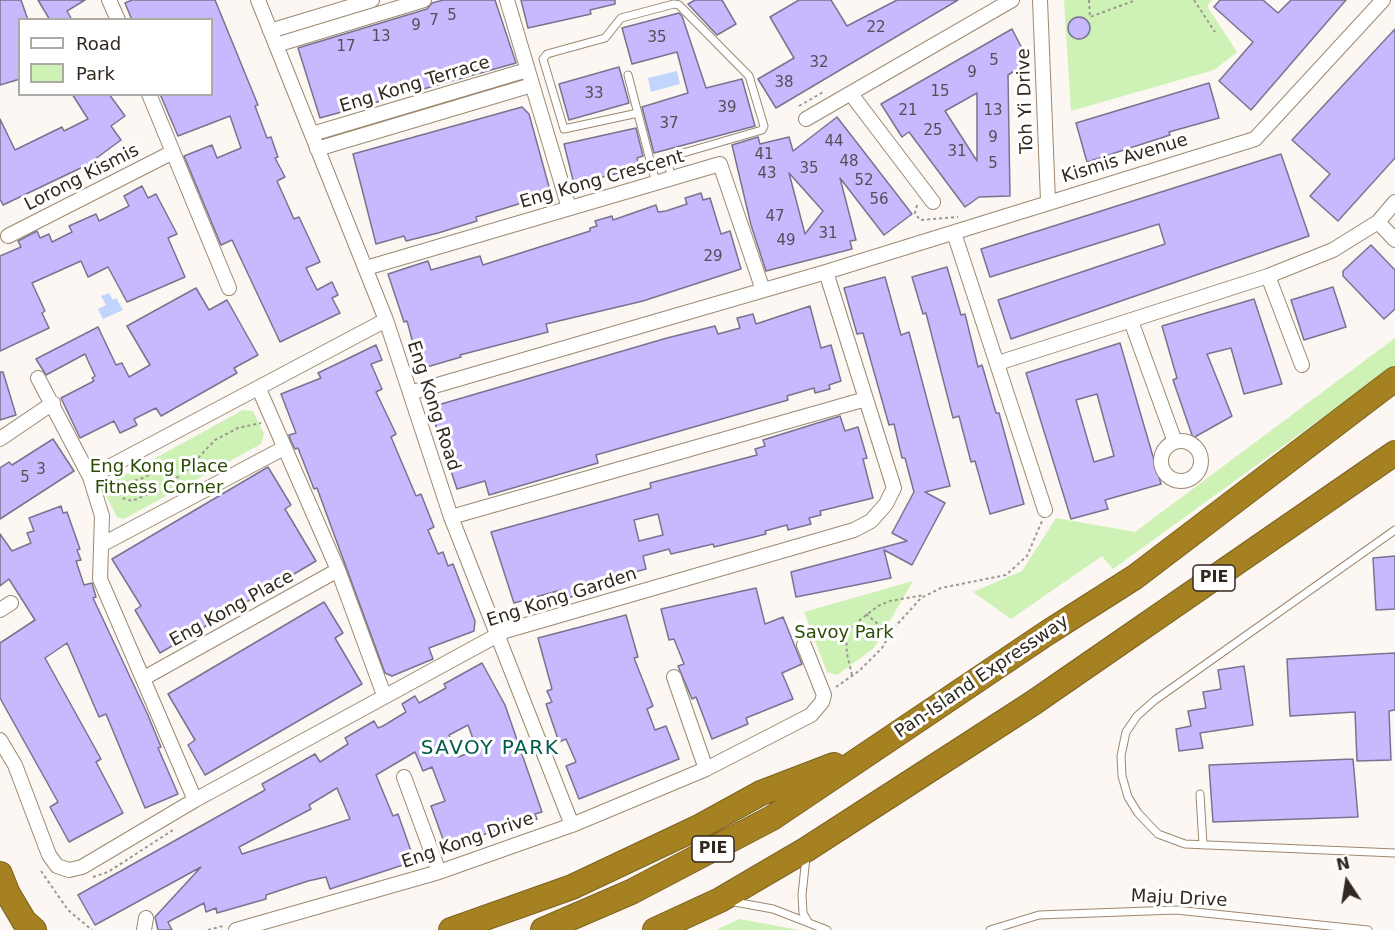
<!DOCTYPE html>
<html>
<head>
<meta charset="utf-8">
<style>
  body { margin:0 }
  #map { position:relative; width:1395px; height:930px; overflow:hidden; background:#fcf7f2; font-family:"DejaVu Sans",sans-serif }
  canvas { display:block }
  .legend { position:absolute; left:18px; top:18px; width:195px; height:78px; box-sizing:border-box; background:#fff; border:2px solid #ada9a5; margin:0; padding:8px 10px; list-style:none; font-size:18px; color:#31291f }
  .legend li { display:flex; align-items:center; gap:12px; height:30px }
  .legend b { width:30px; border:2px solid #ada9a5 }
  .north { position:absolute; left:1317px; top:852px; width:60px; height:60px; -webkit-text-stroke:4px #fff; paint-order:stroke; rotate:348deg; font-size:16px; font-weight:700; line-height:24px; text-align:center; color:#31291f }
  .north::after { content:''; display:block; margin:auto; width:21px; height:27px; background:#31291f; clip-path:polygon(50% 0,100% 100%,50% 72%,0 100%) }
</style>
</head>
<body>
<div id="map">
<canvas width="1395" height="930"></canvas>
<ul class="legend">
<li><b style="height:8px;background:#fff"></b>Road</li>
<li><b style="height:16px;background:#cef1b6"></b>Park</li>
</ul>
<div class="north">N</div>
</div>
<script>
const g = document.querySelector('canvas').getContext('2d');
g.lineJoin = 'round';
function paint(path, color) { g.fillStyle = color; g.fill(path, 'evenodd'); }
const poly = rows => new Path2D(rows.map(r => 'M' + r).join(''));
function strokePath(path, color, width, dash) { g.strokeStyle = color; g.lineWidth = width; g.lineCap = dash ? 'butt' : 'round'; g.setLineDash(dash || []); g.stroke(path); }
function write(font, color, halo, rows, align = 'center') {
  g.font = font + ' "DejaVu Sans",sans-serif'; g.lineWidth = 6; g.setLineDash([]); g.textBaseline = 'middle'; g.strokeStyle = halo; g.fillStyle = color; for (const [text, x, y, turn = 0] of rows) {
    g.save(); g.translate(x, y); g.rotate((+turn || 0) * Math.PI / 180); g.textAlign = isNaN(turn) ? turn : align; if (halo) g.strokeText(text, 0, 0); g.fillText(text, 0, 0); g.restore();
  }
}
paint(poly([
  [1064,0,1212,0,1207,6,1237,52,1214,70,1071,111],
  [1395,338,1395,365,1113,569,1102,556,1011,619,973,592,1022,571,1056,518,1135,532],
  [243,410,253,411,264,434,261,444,124,519,117,517,105,494,108,484],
  [913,581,874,648,837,675,827,672,804,612],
  [739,919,799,930,716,930]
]), '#cef1b6');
paint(poly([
  [677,71,680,84,651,92,648,78],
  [109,293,113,300,116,298,123,310,103,319,98,309,106,305,101,296]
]), '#c2d6fd');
const building = poly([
  [0,0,21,0,28,20,20,20,20,79,0,85,0,0],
  [38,0,85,0,67,11,72,20,50,20,38,0],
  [132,0,215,0,258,105,255,106,267,138,271,137,278,157,275,158,285,177,277,181,294,219,299,217,320,262,306,268,317,290,332,282,338,295,332,298,340,313,280,342,232,240,221,245,184,156,212,145,217,158,241,148,230,116,178,136,160,94,212,94,212,20,132,20,125,3,132,0],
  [443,0,495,0,516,63,320,118,298,48,427,9,432,3,443,0],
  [521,0,615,0,615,4,590,10,591,14,528,28,521,0],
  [695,0,722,0,736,24,717,35,688,4,695,0],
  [799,0,831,0,847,26,897,0,958,0,776,108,758,79,794,58,770,17,799,0],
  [1220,0,1263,0,1278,13,1291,0,1346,0,1251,110,1219,81,1253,42,1214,7,1220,0],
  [679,13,682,16,706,88,742,79,755,126,654,153,642,107,688,93,677,52,632,64,622,28,679,13],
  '1068 28a11 11 0 1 1 22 0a11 11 0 1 1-22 0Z',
  [1012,29,1029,62,1008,75,1010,196,979,197,965,207,909,132,902,137,881,104,1012,29],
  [977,93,977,161,945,111,977,93],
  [1395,29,1395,158,1338,221,1310,196,1330,174,1292,140,1395,29],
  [619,67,629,103,569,120,559,84,619,67],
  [1209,83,1219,118,1169,132,1170,135,1087,162,1076,123,1209,83],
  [72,94,109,94,125,116,111,126,121,140,87,165,3,205,0,199,0,119,15,150,62,127,64,131,88,119,72,94],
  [522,107,529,114,551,194,476,217,477,221,438,233,406,241,404,236,376,244,353,154,522,107],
  [837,117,912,214,884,235,840,178,856,240,850,241,852,249,766,271,751,225,732,145,758,137,760,144,789,137,793,151,837,117],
  [789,173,823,211,805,234,789,173],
  [636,128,643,156,637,158,639,168,574,184,564,144,636,128],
  [1281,154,1309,236,1011,339,998,300,1165,244,1159,224,990,277,981,249,1281,154],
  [142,186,148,198,156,194,177,234,168,238,185,277,127,302,108,267,88,277,81,261,32,283,45,311,42,313,49,328,0,351,0,256,21,247,18,241,37,231,40,238,49,234,52,242,72,232,69,226,96,214,99,221,129,206,124,196,142,186],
  [701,193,703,200,710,198,721,234,730,231,741,269,643,301,546,324,548,332,460,355,461,357,420,369,407,321,404,322,388,274,428,261,431,270,480,256,483,265,486,264,590,231,590,228,597,226,595,221,612,216,613,220,656,205,658,212,666,211,687,204,685,198,701,193],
  [1371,245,1395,270,1395,309,1384,319,1343,276,1343,271,1371,245],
  [947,267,961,315,965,314,978,367,982,365,996,413,999,413,1024,504,990,514,975,461,971,462,959,416,953,418,926,313,923,314,912,277,947,267],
  [885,277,901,335,909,332,950,486,925,492,945,503,912,565,884,550,891,578,796,597,791,572,907,541,892,533,914,492,905,458,902,458,894,424,889,425,863,333,857,334,844,288,885,277],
  [1333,287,1346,327,1304,340,1291,300,1333,287],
  [196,288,209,310,227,300,258,355,234,368,237,373,161,416,156,408,134,419,137,425,120,433,114,421,80,438,61,398,94,381,92,378,95,376,85,354,46,375,36,359,98,327,116,365,122,363,129,377,150,365,127,326,196,288],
  [1254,299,1282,384,1244,394,1231,348,1207,354,1232,416,1193,438,1173,380,1177,378,1162,326,1254,299],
  [810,306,821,348,831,345,841,381,829,385,830,389,815,393,814,388,787,396,788,400,596,455,598,463,489,495,485,481,457,489,434,420,442,417,438,405,667,338,715,326,718,334,740,328,737,318,753,314,756,324,810,306],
  [1120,343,1161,484,1105,500,1108,509,1071,519,1026,373,1120,343],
  [1097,394,1114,456,1094,462,1076,400,1097,394],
  [376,345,382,360,371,364,382,389,376,392,396,434,391,437,416,496,421,494,434,527,428,530,438,554,443,552,448,566,453,564,475,621,474,631,429,648,433,659,392,676,385,673,317,488,314,489,298,448,295,449,291,441,289,435,296,433,281,394,321,378,318,373,376,345],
  [0,372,3,372,16,415,0,420,0,372],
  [840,416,845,431,858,427,867,458,863,459,873,498,820,511,821,515,809,518,811,524,788,530,787,525,765,531,766,534,714,547,713,544,671,554,669,549,643,556,646,569,600,581,602,588,564,599,561,590,514,603,491,532,651,488,650,483,757,455,755,449,765,446,763,440,840,416],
  [658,514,663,535,639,541,634,520,658,514],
  [53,439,74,471,0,519,0,468,9,462,12,465,53,439],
  [268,467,291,505,285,509,316,561,160,653,135,610,141,606,112,559,268,467],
  [61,506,63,513,67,512,80,549,77,550,81,560,76,561,84,585,92,583,96,597,93,598,147,713,161,747,158,748,178,794,145,808,106,714,99,717,67,643,45,658,101,759,96,762,123,813,69,842,50,807,58,802,0,698,0,643,35,620,9,579,0,586,0,534,12,551,31,543,27,533,34,531,29,518,61,506],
  [1395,556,1395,609,1376,610,1373,558,1395,556],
  [756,588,765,624,783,617,802,664,782,673,793,699,746,718,748,724,712,739,696,697,692,699,678,666,684,664,674,639,669,640,661,609,756,588],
  [324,602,343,633,335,638,362,684,205,775,188,745,195,740,168,694,324,602],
  [626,615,638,657,634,658,653,706,647,709,655,730,666,726,679,759,579,799,566,766,576,762,566,739,559,742,546,704,552,702,547,691,552,689,538,638,626,615],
  [1395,653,1395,710,1389,711,1391,760,1357,761,1355,712,1290,716,1287,659,1395,653],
  [482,663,505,705,542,812,535,814,537,819,495,836,494,831,456,844,454,838,444,842,431,806,445,801,432,767,423,771,415,752,376,775,393,816,398,814,412,854,406,856,409,863,330,889,326,877,308,881,266,895,266,899,217,913,216,908,206,912,204,903,168,922,172,930,158,930,155,917,201,867,95,925,78,895,265,790,262,784,315,754,320,762,348,744,345,738,374,721,378,728,383,726,406,712,402,704,415,696,419,703,446,688,444,684,482,663],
  [468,725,477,750,458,757,449,735,468,725],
  [337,788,350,819,242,854,239,847,311,809,309,805,337,788],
  [1244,666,1253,725,1200,733,1203,748,1179,751,1176,729,1191,726,1188,711,1206,708,1203,692,1221,689,1218,670,1244,666],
  [1353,759,1358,817,1213,822,1209,765,1353,759]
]);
paint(building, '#c8b9fe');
strokePath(building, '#79738f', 1.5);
const lane = poly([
  [628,75,656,183],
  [638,113,564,129,543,59,547,54,605,38,621,18,674,4,679,5,749,76,764,126,762,130,666,158,672,178],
  [1395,530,1155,700,1137,716,1126,732,1121,756,1122,776,1128,797,1138,813,1158,834,1185,844,1395,853],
  [1200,794,1203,845],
  [806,857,802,895,803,913,808,922],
  [729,901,773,909,827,930],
  [990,930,1039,915,1176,910,1368,930]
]);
const street = poly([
  [109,0,118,20],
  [258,0,386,320,451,517,572,825],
  [507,0,569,208],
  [1040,0,1048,201],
  [270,31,372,0],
  [276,45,424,0],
  [149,94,229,288],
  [851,94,933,202],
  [806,119,1012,0],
  [312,134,527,70],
  [317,149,532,85],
  [1378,222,1395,240],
  [954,233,1045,510],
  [8,236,173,152],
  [366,268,720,164,763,290],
  [1268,276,1302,365],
  [1131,321,1175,442],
  [998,363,1268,276,1333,250,1378,222,1395,202],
  [38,378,90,477,102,516,100,579,195,800],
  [259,389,338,570,384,695],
  [410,393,826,272,1255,139,1383,0],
  [0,439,53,403],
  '1161 461a20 20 0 1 1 40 0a20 20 0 1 1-40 0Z',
  [90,477,386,320],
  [451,517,866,399],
  [101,545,284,448],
  [0,610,11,603],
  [674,677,706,769],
  [144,678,338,570],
  [0,740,15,765,49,855,57,866,69,870,82,867,195,800,505,631,854,530,871,521,886,504,894,488,826,272],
  [404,777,439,872],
  [144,930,146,918],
  [236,930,439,872,572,825,706,769,811,715,822,702,824,695,804,645]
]);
const highway = poly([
  [0,874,8,894,24,921,34,930],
  [451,930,572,887,701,826,761,793,834,765],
  [543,930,631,892,772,818,1047,633,1135,577,1395,379],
  [655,930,720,900,807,849,1033,703,1395,453]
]);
strokePath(lane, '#9d8870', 9);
strokePath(street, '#9d8870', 16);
strokePath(highway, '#7c6220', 26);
strokePath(poly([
  [1089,0,1090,17,1136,0],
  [1194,0,1215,32],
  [799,106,825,91],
  [917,205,915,213,920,220,958,217],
  [194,461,168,465,143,478,124,484,121,488,122,498,132,501,158,490,184,473,215,440,238,428,261,423],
  [132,481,140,497],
  [866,614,890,634],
  [852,675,847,654,846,636,852,626,878,606,890,601,924,595],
  [836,687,859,671,882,648,893,629,921,598,941,588,1006,575,1027,556,1042,521],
  [41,871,68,910,92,930],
  [93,877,108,872,173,830],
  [208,930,223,926]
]), '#9e9790', 2, [3, 3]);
strokePath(lane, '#fff', 7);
strokePath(street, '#fff', 14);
strokePath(highway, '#a58121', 24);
write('15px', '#574d57', null, [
  ["5",452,16],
  ["7",434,21],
  ["9",416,26],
  ["22",876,28],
  ["13",381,37],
  ["35",657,38],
  ["17",346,47],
  ["5",994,61],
  ["32",819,63],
  ["9",972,73],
  ["38",784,83],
  ["15",940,92],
  ["33",594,94],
  ["39",727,108],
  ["21",908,111],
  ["13",993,111],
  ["37",669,124],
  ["25",933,131],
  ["9",993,138],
  ["44",834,142],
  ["31",957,152],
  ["41",764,155],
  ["48",849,162],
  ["5",993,164],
  ["35",809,169],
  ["43",767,174],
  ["52",864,181],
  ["56",879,200],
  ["47",775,217],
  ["31",828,234],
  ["49",786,241],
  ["29",713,257],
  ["3",41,470],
  ["5",25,478]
]);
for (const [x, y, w] of [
  [1214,578,42],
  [713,849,42]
]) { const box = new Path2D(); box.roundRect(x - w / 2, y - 13, w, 26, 4.5); g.fillStyle = '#fff'; g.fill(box); strokePath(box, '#31291f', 1.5); }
write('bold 16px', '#31291f', null, [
  ["PIE",1214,578],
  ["PIE",713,849]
]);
write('18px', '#31291f', '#fff', [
  ["Eng Kong Terrace",415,85,-17],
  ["Toh Yi Drive",1026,101,-92],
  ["Kismis Avenue",1125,159,-17],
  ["Lorong Kismis",82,178,-27],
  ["Eng Kong Crescent",602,180,-16],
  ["Eng Kong Road",433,406,72],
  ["Eng Kong Garden",562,598,-18],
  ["Eng Kong Place",232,609,-29],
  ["Pan-Island Expressway",982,677,-34],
  ["Eng Kong Drive",468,841,-19],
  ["Maju Drive",1179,899,3]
]);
write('18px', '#2c4d06', '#fff', [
  ["Eng Kong Place",159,467],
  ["Fitness Corner",159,488],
  ["Savoy Park",844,633]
]);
g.letterSpacing = '1.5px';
write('20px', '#025a48', '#fff', [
  ["SAVOY PARK",490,749]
]);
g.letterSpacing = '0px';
</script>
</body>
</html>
